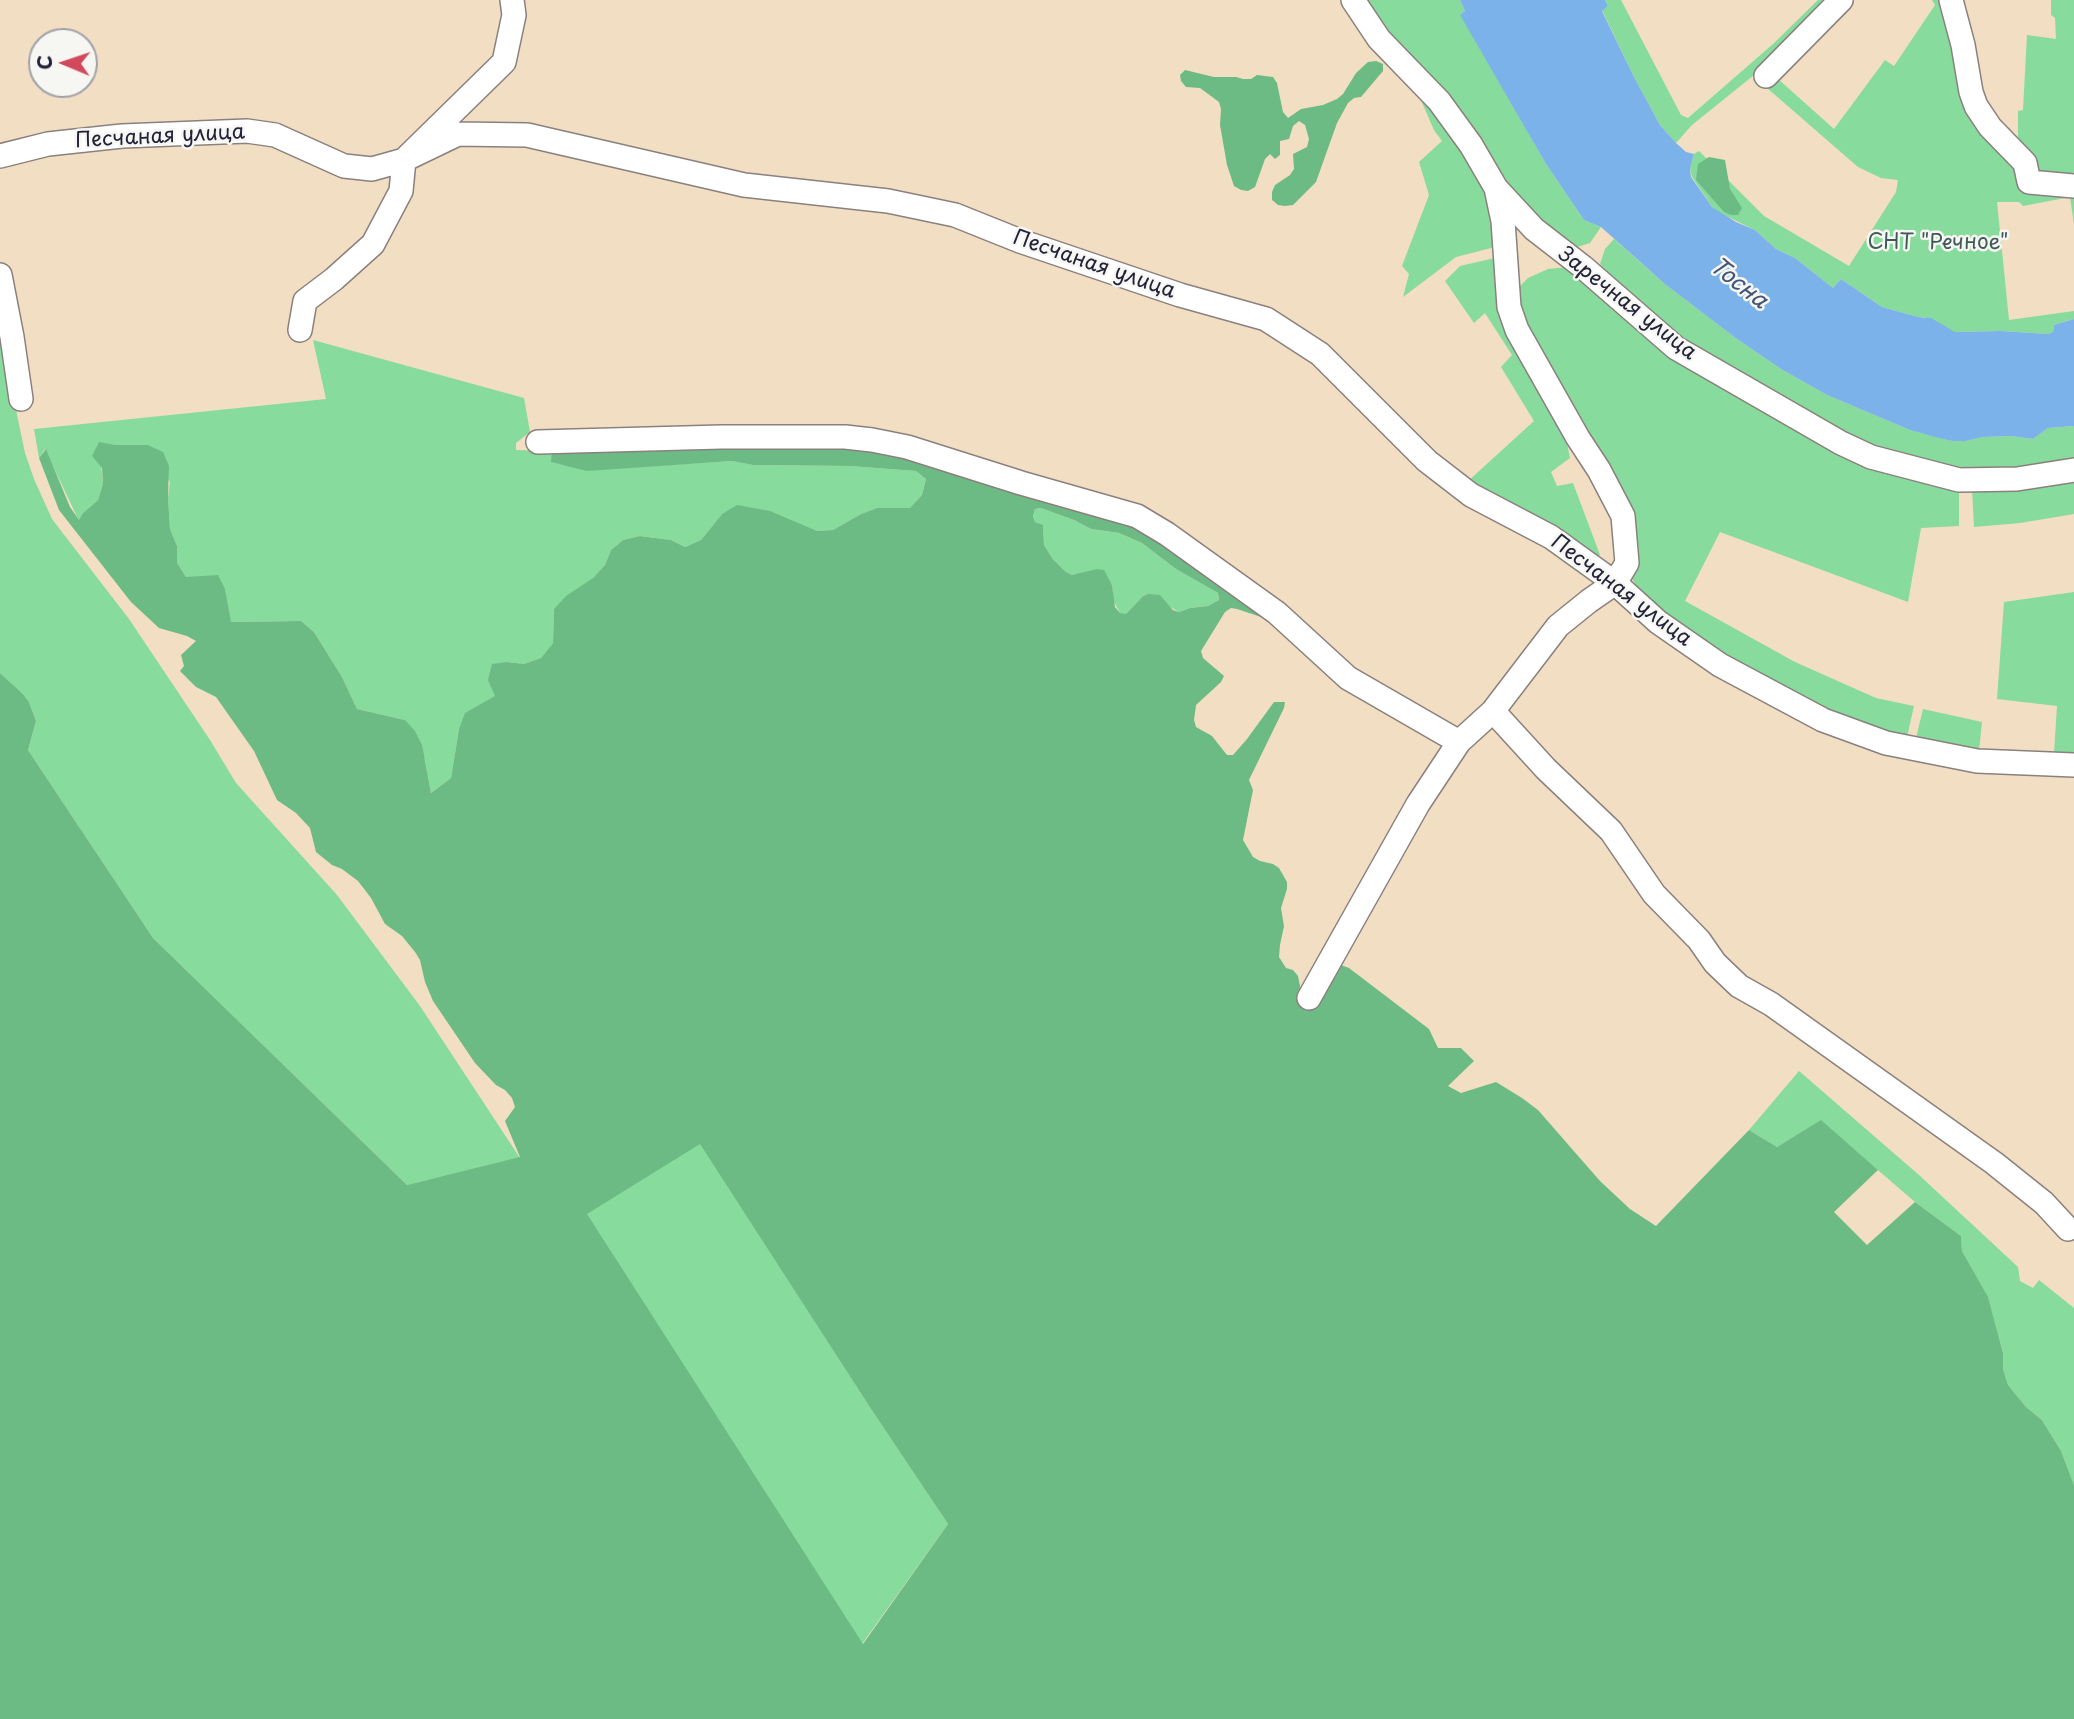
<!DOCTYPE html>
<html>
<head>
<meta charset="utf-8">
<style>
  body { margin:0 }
  #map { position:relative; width:2074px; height:1719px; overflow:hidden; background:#f2dec2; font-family:"Playpen Sans",sans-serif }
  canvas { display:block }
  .north { position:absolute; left:28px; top:28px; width:70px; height:70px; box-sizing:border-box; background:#f6f6f2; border:2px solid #a1a1a9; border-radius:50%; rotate:272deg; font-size:19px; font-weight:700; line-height:28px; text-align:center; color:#22223b }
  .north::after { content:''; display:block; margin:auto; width:24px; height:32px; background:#d1495b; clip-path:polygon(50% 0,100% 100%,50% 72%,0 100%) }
</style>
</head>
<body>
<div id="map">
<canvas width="2074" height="1719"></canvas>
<div class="north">С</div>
</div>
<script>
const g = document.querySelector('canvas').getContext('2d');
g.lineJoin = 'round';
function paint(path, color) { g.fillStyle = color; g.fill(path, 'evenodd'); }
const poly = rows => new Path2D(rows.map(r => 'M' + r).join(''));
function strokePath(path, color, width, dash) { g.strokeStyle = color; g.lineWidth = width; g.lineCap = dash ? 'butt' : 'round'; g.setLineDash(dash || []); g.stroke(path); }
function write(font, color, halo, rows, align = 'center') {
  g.font = font + ' "Playpen Sans",sans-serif'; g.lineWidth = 5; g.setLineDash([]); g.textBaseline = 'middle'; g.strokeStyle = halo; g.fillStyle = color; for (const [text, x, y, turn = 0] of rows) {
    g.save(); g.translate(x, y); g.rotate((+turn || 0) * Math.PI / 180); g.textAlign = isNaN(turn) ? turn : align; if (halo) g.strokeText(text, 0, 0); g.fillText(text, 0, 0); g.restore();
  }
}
paint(poly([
  [1359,0,1460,0,1465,11,1461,15,1546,164,1584,220,1601,227,1590,243,1571,249,1535,219],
  [1605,0,1621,0,1681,115,1688,118,1773,44,1818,0,1828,0,1759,71,1692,125,1676,143,1660,125,1633,75,1602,10,1608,6],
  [1932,0,1958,0,1981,98,2018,146,2018,111,2023,110,2027,35,2056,39,2055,18,2051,15,2051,0,2074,0,2074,224,2070,197,2023,206,2019,202,1997,202,2009,320,2074,311,2074,319,2054,325,2053,332,2048,334,2001,331,1955,332,1924,317,1918,317,1882,307,1841,279,1833,288,1795,258,1776,249,1755,230,1718,212,1712,207,1692,177,1690,169,1694,154,1699,151,1764,216,1849,266,1896,192,1898,180,1881,178,1858,167,1767,88,1777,78,1834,129,1885,60,1894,66,1935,5],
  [1417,91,1446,121,1485,187,1499,246,1456,257,1403,297,1409,274,1402,266,1429,195,1419,162,1442,141,1434,130],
  [1614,239,1666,285,1737,339,1781,369,1827,395,1910,430,1952,441,1966,441,1983,437,2011,436,2033,439,2048,428,2074,426,2074,464,1978,475,1870,451,1706,355,1627,294,1600,264,1605,249],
  [1499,257,1563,424,1570,458,1551,472,1557,486,1573,483,1600,555,1593,557,1467,482,1534,421,1501,367,1512,355,1485,313,1474,323,1445,281,1460,266],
  [1568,267,1698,367,1959,488,1959,526,1921,528,1908,602,1720,532,1685,601,1795,662,1876,698,1914,706,1907,737,1859,727,1679,628,1648,602,1632,579,1629,556,1628,522,1523,329,1513,293,1528,278,1548,269],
  [313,340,524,398,530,432,516,443,516,450,552,451,552,462,587,470,732,461,753,465,850,466,916,471,926,479,922,495,910,508,877,508,861,514,833,530,817,531,801,526,722,514,701,540,685,547,671,540,640,536,623,540,611,550,605,565,593,578,554,609,553,643,541,658,524,664,507,662,495,696,459,729,451,778,431,793,425,761,405,720,357,709,342,677,314,632,301,621,230,622,225,589,186,577,177,563,177,546,170,529,168,497,170,482,148,445,116,445,99,443,103,484,98,500,83,513,79,521,45,449,39,458,34,429,326,399],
  [0,343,2,343,25,453,34,479,52,519,129,619,210,740,236,783,337,895,420,1006,520,1158,407,1185,153,938,28,750,36,721,29,702,23,694,0,673],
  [2074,474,2074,514,2020,523,1974,527,1972,489],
  [1041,508,1074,520,1091,529,1119,533,1142,543,1176,569,1218,593,1219,600,1208,606,1190,608,1179,612,1148,594,1143,596,1125,615,1120,613,1113,600,1112,584,1079,574,1072,575,1066,572,1052,558,1044,545,1043,526,1035,522,1033,516,1035,509],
  [2074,592,2074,754,2054,753,2057,706,1997,699,2004,602],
  [1923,709,1982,722,1979,751,1916,738],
  [1799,1071,1919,1175,2018,1267,2020,1281,2033,1288,2039,1280,2074,1308,2074,1485,2061,1451,2042,1420,2026,1407,2008,1385,2003,1369,2003,1353,1988,1298,1962,1251,1961,1236,1915,1202,1821,1121,1777,1147,1749,1130],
  [700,1143,871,1409,948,1524,862,1644,586,1214]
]), '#87db9d');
paint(poly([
  [1376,61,1383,64,1383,71,1361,97,1354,98,1348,103,1337,123,1316,182,1293,205,1285,206,1278,205,1272,200,1272,192,1275,185,1290,175,1294,169,1293,154,1307,147,1309,139,1305,125,1299,121,1293,126,1289,139,1280,141,1280,155,1275,159,1270,154,1265,159,1255,187,1248,191,1241,190,1234,186,1227,165,1220,125,1221,109,1219,102,1200,88,1186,87,1181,81,1180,75,1185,70,1214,77,1236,77,1243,79,1251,79,1257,75,1273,77,1277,83,1283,112,1288,118,1301,109,1323,105,1337,99,1343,94,1356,73,1368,62],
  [1709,157,1725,160,1730,189,1742,208,1738,215,1731,215,1724,212,1696,180,1698,164],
  [99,442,116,445,148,445,163,452,169,466,168,497,170,529,177,546,177,563,186,577,218,575,225,589,231,622,301,621,314,632,342,677,357,709,405,720,415,731,422,745,431,793,451,778,459,729,465,713,495,696,488,680,492,664,507,662,524,664,541,658,553,643,554,609,566,596,593,578,605,565,611,550,623,540,640,536,671,540,685,547,701,540,722,514,737,505,770,511,817,531,833,530,861,514,877,508,910,508,922,495,926,479,916,471,850,466,753,465,732,461,587,471,551,462,552,451,846,442,1131,519,1275,626,1264,618,1237,609,1231,608,1225,612,1201,651,1203,658,1224,676,1221,682,1196,705,1194,720,1196,727,1212,736,1227,755,1233,755,1247,739,1274,702,1285,702,1284,708,1249,780,1253,790,1243,840,1253,857,1260,861,1273,864,1279,868,1287,882,1287,889,1281,908,1284,926,1280,945,1279,957,1286,968,1293,970,1298,976,1300,986,1299,1004,1307,1010,1341,965,1349,968,1429,1029,1438,1048,1461,1048,1474,1061,1448,1086,1461,1093,1496,1082,1522,1098,1538,1110,1600,1181,1630,1209,1656,1226,1749,1130,1777,1147,1821,1120,1878,1170,1834,1212,1867,1245,1915,1202,1961,1236,1962,1251,1988,1297,2003,1353,2003,1369,2008,1385,2026,1407,2042,1420,2061,1451,2074,1485,2074,1719,0,1719,0,673,23,694,29,702,36,721,28,750,153,938,407,1185,520,1157,505,1121,515,1107,512,1098,505,1090,496,1085,475,1063,433,1001,425,982,420,960,415,952,402,936,385,924,371,898,358,881,342,869,332,865,316,852,310,828,296,813,277,800,254,751,216,697,196,687,180,671,184,666,181,655,196,641,187,636,159,628,131,602,59,510,39,458,46,449,70,507,79,520,83,513,98,500,103,484,102,468,92,456],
  [1041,508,1074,520,1091,529,1119,533,1142,543,1176,569,1218,593,1219,600,1208,606,1190,608,1179,612,1173,610,1160,595,1148,594,1143,596,1126,614,1120,613,1115,607,1112,585,1104,570,1097,569,1072,575,1066,572,1052,558,1044,545,1043,525,1035,522,1033,516,1035,509],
  [700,1144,871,1409,948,1524,863,1644,587,1214]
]), '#6dbb84');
paint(poly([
  [1460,0,1605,0,1608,6,1602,11,1633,75,1660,125,1676,143,1686,152,1694,154,1690,169,1691,177,1712,207,1736,222,1755,230,1776,249,1795,258,1833,288,1841,279,1882,307,1918,317,1931,318,1955,332,2001,331,2048,334,2053,332,2054,325,2074,319,2074,426,2048,428,2033,439,2011,436,1983,437,1966,441,1952,441,1935,437,1910,430,1827,395,1781,369,1737,339,1666,285,1601,227,1584,220,1546,164,1490,67,1460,15,1465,11]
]), '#7cb2ea');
const minor = poly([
  [1353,0,1379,39,1439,101,1471,145,1496,188,1534,229,1583,267,1676,348,1841,443,1871,457,1959,480,2017,479,2074,470],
  [1951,0,1963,45,1971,92,1976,106,1990,127,2025,163,2029,182,2074,186],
  [1766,76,1841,0],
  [0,156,48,144,122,136,247,131,275,135,344,166,372,169,404,160,458,134,527,135,744,185,888,201,955,215,1020,241,1180,295,1266,319,1320,354,1427,461,1471,495,1551,537,1615,583,1658,622,1720,665,1823,720,1886,743,1977,761,2074,765],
  [0,275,12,337,21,399],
  [300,330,305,301,334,279,373,244,401,191,404,160,504,62,514,15,512,0],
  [538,442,721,437,845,437,872,440,907,447,1021,483,1137,516,1167,534,1277,613,1348,678,1459,742],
  [1493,711,1546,769,1611,831,1654,894,1699,940,1715,963,1739,986,1771,1004,1994,1163,2044,1203,2068,1229],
  [1309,998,1418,804,1459,742,1493,711,1558,626,1589,601,1615,583,1627,563,1623,516,1599,470,1578,438,1517,330,1509,307,1503,221,1496,188]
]);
strokePath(minor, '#8a807e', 26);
strokePath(minor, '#fff', 23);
write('21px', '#22223b', '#f6f6f2', [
  ["Песчаная улица",160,137,-3],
  ["Песчаная улица",1094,265,19],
  ["Заречная улица",1627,304,38],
  ["Песчаная улица",1621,591,37]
]);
write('21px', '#405a58', '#f6f6f2', [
  ["СНТ \"Речное\"",1938,243]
]);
write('italic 23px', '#425478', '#f6f6f2', [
  ["Тосна",1738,284,38]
]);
</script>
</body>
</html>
